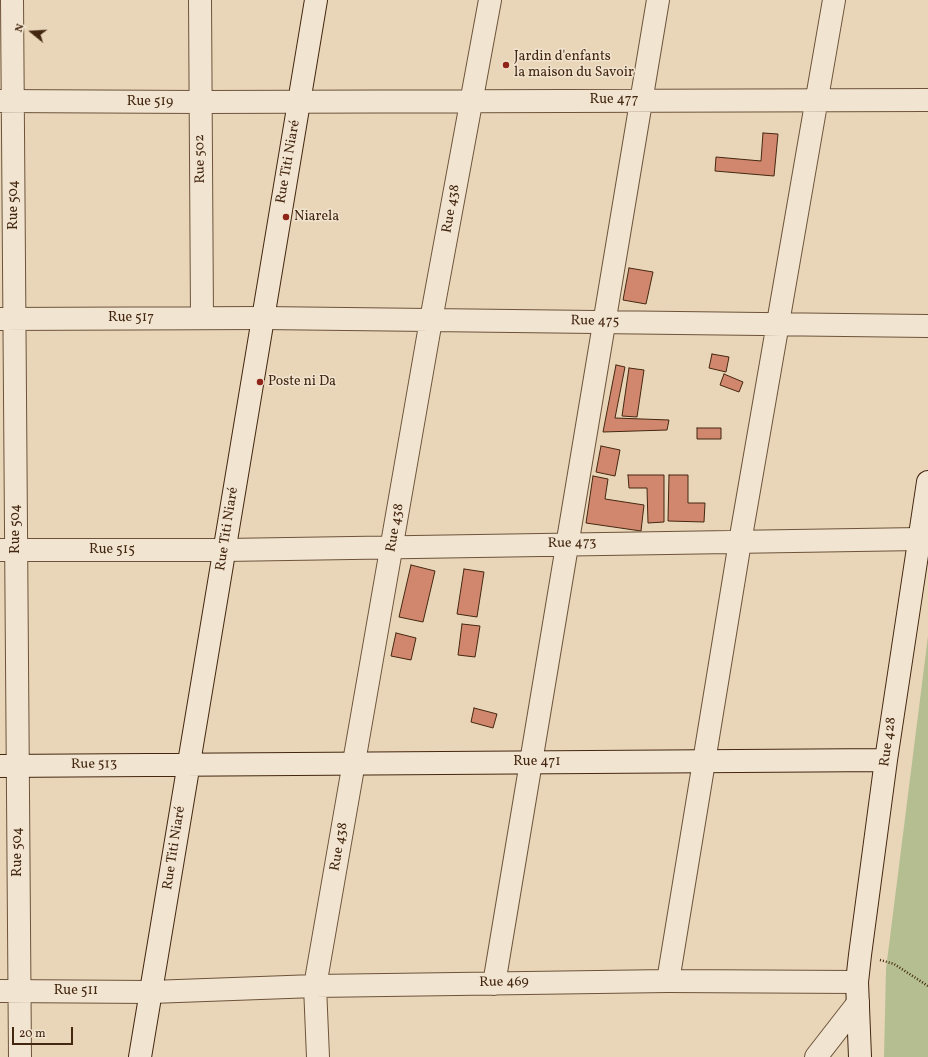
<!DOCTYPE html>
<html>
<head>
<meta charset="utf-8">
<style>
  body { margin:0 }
  #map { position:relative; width:928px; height:1057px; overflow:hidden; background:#e9d6b8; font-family:Vollkorn,serif }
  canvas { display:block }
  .north { position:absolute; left:12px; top:12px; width:40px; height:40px; -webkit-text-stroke:3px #f1e4d1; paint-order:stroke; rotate:288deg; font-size:11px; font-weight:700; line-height:16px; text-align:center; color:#442710 }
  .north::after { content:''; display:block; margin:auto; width:14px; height:18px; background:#442710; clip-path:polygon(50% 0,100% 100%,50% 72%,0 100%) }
  .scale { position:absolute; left:12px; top:1027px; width:61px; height:18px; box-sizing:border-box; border:2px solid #442710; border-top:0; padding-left:5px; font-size:12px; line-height:14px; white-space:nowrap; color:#442710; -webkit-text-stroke:3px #f1e4d1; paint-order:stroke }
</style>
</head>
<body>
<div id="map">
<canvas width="928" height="1057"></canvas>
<div class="north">N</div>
<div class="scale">20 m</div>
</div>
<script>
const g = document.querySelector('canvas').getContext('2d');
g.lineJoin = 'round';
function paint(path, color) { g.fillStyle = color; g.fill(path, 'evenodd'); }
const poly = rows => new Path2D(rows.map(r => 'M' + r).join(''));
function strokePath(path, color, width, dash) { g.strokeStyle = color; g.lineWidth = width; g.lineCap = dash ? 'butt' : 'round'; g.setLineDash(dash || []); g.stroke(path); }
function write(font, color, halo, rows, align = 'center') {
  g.font = font + ' Vollkorn,serif'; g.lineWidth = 3; g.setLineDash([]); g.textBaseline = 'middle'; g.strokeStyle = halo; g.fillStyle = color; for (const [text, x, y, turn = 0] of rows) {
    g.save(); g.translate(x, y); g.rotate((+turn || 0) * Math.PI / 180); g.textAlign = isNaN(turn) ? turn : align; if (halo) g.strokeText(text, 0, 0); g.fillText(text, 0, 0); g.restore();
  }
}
paint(poly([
  [928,636,928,1057,884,1057,886,969]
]), '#b4be91');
const building = poly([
  [763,133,778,134,774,176,715,171,716,157,761,161,763,133],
  [629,268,653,272,646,304,623,300,629,268],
  [712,354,729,357,726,372,709,368,712,354],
  [616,365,625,367,615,418,669,420,667,430,603,432,616,365],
  [629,368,644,370,637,417,622,416,629,368],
  [724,374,743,382,739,392,720,385,724,374],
  [697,428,721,428,721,439,697,439,697,428],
  [601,446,620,450,615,476,596,472,601,446],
  [628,475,664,475,664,522,648,523,647,488,629,488,628,475],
  [669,475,688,475,688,503,705,503,704,522,668,521,669,475],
  [593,476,608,479,605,499,644,505,641,531,586,523,593,476],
  [411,565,435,571,423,622,399,617,411,565],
  [464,569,484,572,477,617,457,614,464,569],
  [462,624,480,626,475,657,458,655,462,624],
  [396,633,416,638,411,660,391,656,396,633],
  [474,708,497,714,493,728,471,722,474,708]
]);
paint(building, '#d0876d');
strokePath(building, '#442710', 1);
const street = poly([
  [12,0,20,1057],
  [200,0,202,318],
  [0,101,200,102,928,100],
  [0,319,263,318,928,326],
  [0,550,225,550,920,539],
  [668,981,740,542,834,0],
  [494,984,658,0],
  [0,991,151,992,315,986,668,981,857,982],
  [318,1057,315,986,431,320,490,0],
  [816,1057,858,1003]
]);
const secondary = poly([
  [0,766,886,760],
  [140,1057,316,0],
  [860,1057,857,982,860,955,886,760,928,482]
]);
strokePath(street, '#6d533a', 24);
strokePath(secondary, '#442710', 24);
strokePath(poly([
  [880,960,894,964,928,986]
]), '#442710', 2.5, [1, 2]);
strokePath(street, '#f1e4d1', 22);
strokePath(secondary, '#f1e4d1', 22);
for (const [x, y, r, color] of [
  [506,65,4,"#8f2418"],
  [286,217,4,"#8f2418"],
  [260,382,4,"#8f2418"]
]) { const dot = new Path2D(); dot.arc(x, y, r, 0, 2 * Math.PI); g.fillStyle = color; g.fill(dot); strokePath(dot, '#f1e4d1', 1.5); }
write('14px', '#442710', '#f1e4d1', [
  ["Jardin d'enfants",514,57],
  ["la maison du Savoir",514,73],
  ["Niarela",294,217],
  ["Poste ni Da",268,382]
], 'left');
write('14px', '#442710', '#f1e4d1', [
  ["Rue 477",614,100],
  ["Rue 519",150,102],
  ["Rue 502",201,159,-91],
  ["Rue Titi Niaré",289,162,-80],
  ["Rue 504",14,205,-90],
  ["Rue 438",452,209,-80],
  ["Rue 517",131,318],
  ["Rue 475",595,322,1],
  ["Rue 438",396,528,-80],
  ["Rue 504",16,529,-90],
  ["Rue Titi Niaré",228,529,-81],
  ["Rue 473",572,544,-1],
  ["Rue 515",112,550],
  ["Rue 428",889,742,-82],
  ["Rue 471",537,762],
  ["Rue 513",94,765,-1],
  ["Rue 438",340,847,-80],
  ["Rue Titi Niaré",175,848,-81],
  ["Rue 504",18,852,-90],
  ["Rue 469",504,983,-1],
  ["Rue 511",76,991]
]);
</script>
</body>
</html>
